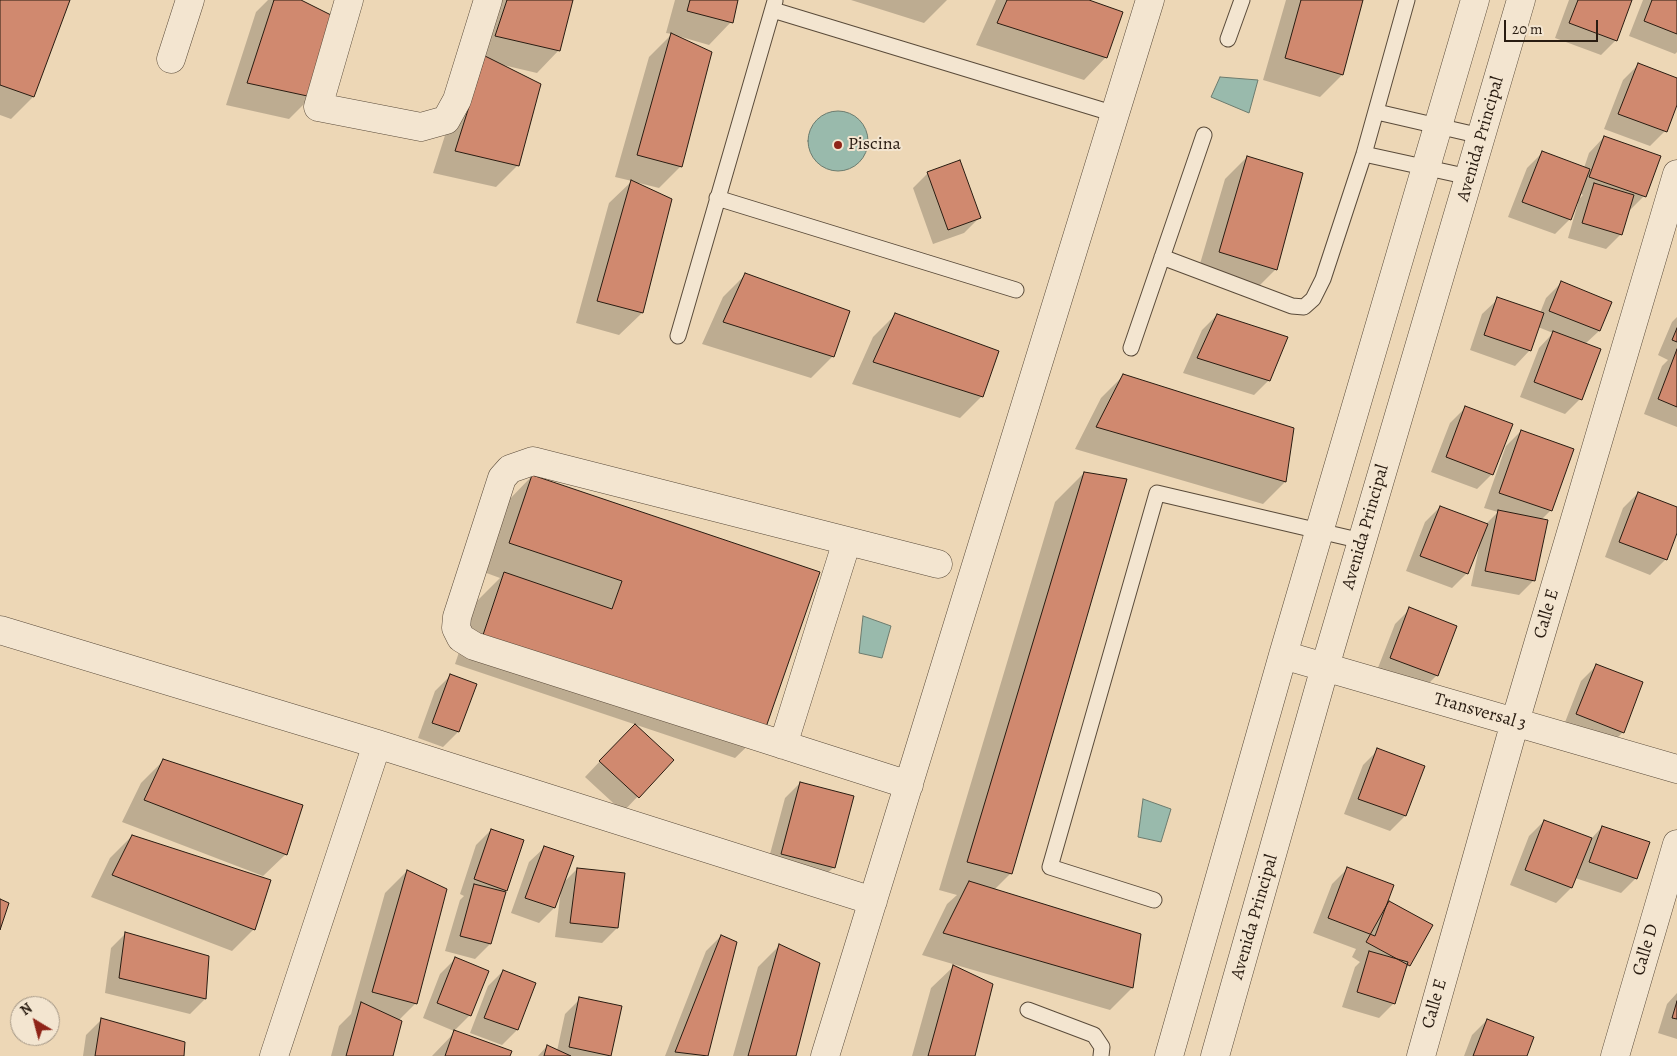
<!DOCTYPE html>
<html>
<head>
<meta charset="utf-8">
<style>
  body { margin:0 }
  #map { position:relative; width:1677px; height:1056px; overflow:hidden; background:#edd7b6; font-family:Alegreya,serif }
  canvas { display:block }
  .north { position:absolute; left:10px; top:996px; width:50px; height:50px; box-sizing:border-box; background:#f3e5d0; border:1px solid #a29584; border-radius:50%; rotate:323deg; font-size:14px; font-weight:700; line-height:20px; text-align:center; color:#291c11 }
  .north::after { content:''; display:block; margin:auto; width:18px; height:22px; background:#8f2418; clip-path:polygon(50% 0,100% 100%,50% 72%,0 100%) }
  .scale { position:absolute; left:1504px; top:20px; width:94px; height:22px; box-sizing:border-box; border:2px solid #291c11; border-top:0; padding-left:6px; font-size:15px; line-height:18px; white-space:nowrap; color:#291c11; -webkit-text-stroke:4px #f3e5d0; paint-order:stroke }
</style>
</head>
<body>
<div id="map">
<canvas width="1677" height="1056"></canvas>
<div class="north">N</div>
<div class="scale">20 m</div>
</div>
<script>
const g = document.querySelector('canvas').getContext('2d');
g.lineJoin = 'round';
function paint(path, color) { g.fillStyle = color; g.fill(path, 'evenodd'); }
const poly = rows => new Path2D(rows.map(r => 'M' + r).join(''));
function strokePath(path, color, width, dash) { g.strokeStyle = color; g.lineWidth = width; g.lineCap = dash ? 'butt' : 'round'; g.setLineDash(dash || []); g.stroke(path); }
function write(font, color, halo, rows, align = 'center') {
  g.font = font + ' Alegreya,serif'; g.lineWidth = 4; g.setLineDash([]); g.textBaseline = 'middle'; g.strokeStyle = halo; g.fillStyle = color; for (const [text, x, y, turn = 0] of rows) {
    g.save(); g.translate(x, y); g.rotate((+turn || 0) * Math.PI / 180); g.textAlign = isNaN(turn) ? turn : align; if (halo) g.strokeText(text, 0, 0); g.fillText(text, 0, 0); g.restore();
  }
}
const water = poly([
  [1220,77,1258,80,1249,113,1211,97,1220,77],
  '808 141a30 30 0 1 1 60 0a30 30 0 1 1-60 0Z',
  [863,616,891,626,882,658,859,653,863,616],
  [1143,799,1171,809,1161,842,1138,837,1143,799]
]);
paint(water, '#99baac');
strokePath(water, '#6c7b6e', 1);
paint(poly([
  [0,0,68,0,33,97,11,119,0,115],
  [268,0,299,0,311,97,289,119,226,105,256,12],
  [493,0,572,0,559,50,537,73,503,65,518,165,496,187,433,173,463,79],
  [675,0,737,0,731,22,709,45,678,36,678,37,681,166,659,188,639,183,639,185,670,199,642,313,619,335,576,323,609,203,632,181,615,177,649,57,672,34,666,33],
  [851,0,947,0,924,23],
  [996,0,1086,0,1106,57,1084,80,976,45],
  [1286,0,1362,0,1342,75,1320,97,1263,80],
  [1569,0,1631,0,1616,40,1601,55,1555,38],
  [1643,0,1677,0,1677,52,1675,54,1629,36],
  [1638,65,1677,80,1677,101,1665,131,1650,146,1604,129,1623,80],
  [1604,137,1644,196,1629,211,1628,211,1621,234,1606,249,1568,238,1578,203,1576,202,1583,195,1579,193,1570,219,1555,234,1508,217,1527,168,1542,153,1584,168,1589,153],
  [1247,157,1276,269,1254,291,1197,274,1225,179],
  [928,173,979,218,964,233,933,244,913,188],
  [746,274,833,356,811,378,702,344,723,297],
  [1561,283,1599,331,1585,344,1580,399,1565,414,1520,397,1539,348,1553,333,1538,327,1530,350,1515,366,1470,350,1482,314,1498,299,1540,313,1546,298],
  [895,315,982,396,960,418,852,384,873,337],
  [1217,315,1269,380,1254,395,1183,373,1202,330],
  [1677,317,1677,427,1644,414,1662,366,1668,360,1658,355,1672,322],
  [1123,376,1285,482,1263,504,1075,449,1101,398],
  [1465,408,1492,474,1477,489,1431,472,1450,423],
  [1521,431,1551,510,1541,520,1534,580,1519,595,1471,586,1479,548,1477,547,1467,573,1452,588,1406,571,1425,522,1440,507,1486,524,1498,512,1484,508,1506,446],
  [1084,473,1011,873,994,890,1132,988,1110,1010,922,955,947,904,957,895,939,890,1055,502],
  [532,476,764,730,735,758,455,664,476,602,500,578,481,571,504,505],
  [1638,493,1677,508,1677,530,1665,560,1650,575,1605,557,1623,508],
  [1410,609,1437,675,1422,690,1376,673,1395,624],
  [1596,666,1623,732,1608,747,1562,730,1581,681],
  [450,676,475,685,458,732,443,747,418,738,435,691],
  [620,740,672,760,623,812,585,777],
  [1378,750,1405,816,1390,831,1344,814,1363,765],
  [163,761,286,854,263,876,122,822,141,783],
  [800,783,834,867,818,882,766,869,785,798],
  [1544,821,1591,839,1602,827,1636,878,1621,893,1575,878,1571,888,1556,903,1510,885,1529,836],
  [491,830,506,890,490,944,475,959,445,951,460,900,464,896,460,894,476,845],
  [132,836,254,929,232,951,91,897,110,858],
  [545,847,562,884,577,869,617,928,602,943,555,937,561,890,554,908,539,923,511,913,529,862],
  [1347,869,1387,901,1431,926,1409,965,1404,970,1394,1003,1379,1018,1342,1007,1355,967,1360,962,1352,957,1356,949,1313,933,1332,884],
  [407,871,416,1003,398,1021,391,1056,331,1056,339,1026,351,1014,385,893],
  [126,933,208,957,205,999,190,1014,105,993,111,948],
  [721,936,735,942,706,1056,665,1056,706,951],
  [780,945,795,1056,733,1056,758,967],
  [455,959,470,1015,454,1031,423,1018,440,974],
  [954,966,974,1056,912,1056,931,988],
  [503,971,535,984,517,1030,502,1045,470,1033,488,986],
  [1677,993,1677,1039,1658,1033,1667,1004],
  [580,999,610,1056,538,1056,547,1046,557,1051,565,1014],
  [101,1020,182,1056,83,1056,86,1035],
  [1487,1020,1526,1056,1464,1056,1472,1035],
  [455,1032,509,1056,432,1056]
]), '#0003');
const building = poly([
  [0,0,70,0,34,97,0,85,0,0],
  [274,0,301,0,333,16,312,97,247,83,274,0],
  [507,0,573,0,560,51,495,36,507,0],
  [690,0,738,0,733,23,687,11,690,0],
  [1007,0,1089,0,1123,12,1107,58,997,23,1007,0],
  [1301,0,1363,0,1343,75,1285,58,1301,0],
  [1578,0,1632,0,1617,41,1569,23,1578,0],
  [1652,0,1677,0,1677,34,1644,21,1652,0],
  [671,33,712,52,682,167,637,155,671,33],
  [485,56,541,84,519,166,455,151,485,56],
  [1638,63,1677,78,1677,105,1667,132,1618,114,1638,63],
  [1604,136,1661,156,1646,197,1589,177,1604,136],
  [1542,151,1590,169,1571,220,1522,202,1542,151],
  [1247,156,1303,173,1277,270,1219,252,1247,156],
  [960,160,981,218,948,230,927,172,960,160],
  [631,180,672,199,643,313,597,301,631,180],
  [1594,183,1634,195,1622,235,1582,223,1594,183],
  [745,273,850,311,834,357,723,322,745,273],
  [1561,281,1612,302,1600,331,1549,311,1561,281],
  [1497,297,1544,313,1531,351,1484,335,1497,297],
  [895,313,999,351,983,397,873,362,895,313],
  [1217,314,1288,337,1270,381,1197,358,1217,314],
  [1677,328,1677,342,1672,340,1677,328],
  [1553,331,1601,349,1582,400,1534,382,1553,331],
  [1677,349,1677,407,1658,399,1677,349],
  [1123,374,1294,428,1286,482,1096,427,1123,374],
  [1465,406,1513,424,1493,475,1446,457,1465,406],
  [1521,430,1574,449,1552,511,1499,493,1521,430],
  [1084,472,1127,479,1012,874,967,862,1084,472],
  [532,475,820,572,765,730,483,635,504,572,612,609,622,581,509,543,532,475],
  [1638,492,1677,507,1677,533,1667,560,1619,542,1638,492],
  [1440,506,1488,524,1468,574,1420,556,1440,506],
  [1498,510,1548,520,1535,581,1485,571,1498,510],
  [1409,607,1457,626,1438,676,1390,658,1409,607],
  [1596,664,1643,682,1624,733,1576,714,1596,664],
  [450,674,477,684,459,732,432,723,450,674],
  [635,724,674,760,639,798,599,761,635,724],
  [1377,748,1425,766,1406,816,1358,799,1377,748],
  [163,759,303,805,287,855,144,800,163,759],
  [800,782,854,796,835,868,781,854,800,782],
  [1544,820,1592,838,1572,888,1525,870,1544,820],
  [1602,826,1650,842,1637,879,1589,862,1602,826],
  [491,829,524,840,507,891,474,879,491,829],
  [132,835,271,880,255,930,112,875,132,835],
  [544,846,574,856,555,908,525,898,544,846],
  [1347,867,1394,885,1375,936,1328,918,1347,867],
  [577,868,625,873,618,928,570,923,577,868],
  [407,870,447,889,417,1004,372,992,407,870],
  [969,881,1141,934,1133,988,943,933,969,881],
  [474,884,506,892,491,944,460,936,474,884],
  [0,899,9,903,0,930,0,899],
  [1389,901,1433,925,1410,966,1366,942,1389,901],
  [125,932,209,956,206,999,119,978,125,932],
  [721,935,737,942,708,1056,675,1052,721,935],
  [779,944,820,963,796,1056,748,1056,779,944],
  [1369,951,1408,962,1395,1004,1357,992,1369,951],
  [455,957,489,971,471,1016,437,1003,455,957],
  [953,965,993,984,975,1056,928,1056,953,965],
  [503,970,536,983,518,1030,484,1018,503,970],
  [579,997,622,1006,611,1056,569,1047,579,997],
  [1677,1001,1677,1019,1672,1018,1677,1001],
  [361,1002,402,1021,393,1056,346,1056,361,1002],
  [101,1018,185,1042,184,1056,95,1056,101,1018],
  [1487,1019,1534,1037,1527,1056,1473,1056,1487,1019],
  [454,1030,512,1051,510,1056,445,1056,454,1030],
  [547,1045,571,1056,544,1056,547,1045]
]);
paint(building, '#d0896f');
strokePath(building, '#291c11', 1);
const lane = poly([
  [773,10,1115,114],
  [1228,39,1242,0],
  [1377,112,1481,136],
  [1364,154,1469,177],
  [717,198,1016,290],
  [1162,257,1292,306,1304,307,1313,299,1323,279,1364,154,1407,0],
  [678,336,775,1],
  [1131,348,1204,135],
  [1154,900,1050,867,1157,493,1362,541],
  [1028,1010,1094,1035,1102,1047,1101,1056]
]);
const street = poly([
  [349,0,318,107,421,127,446,120,457,100,488,0],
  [171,59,190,0],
  [0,630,377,744,873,901],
  [1283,655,1677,769],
  [783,745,847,541],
  [909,785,474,646,461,638,456,628,457,617,502,478,510,469,533,461,938,564],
  [274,1056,377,744],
  [825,1056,1150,0],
  [1169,1056,1283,655,1475,0],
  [1215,1056,1325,667,1521,0],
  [1421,1056,1515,722,1677,174],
  [1615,1056,1677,844]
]);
strokePath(lane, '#5a4b3a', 17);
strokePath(street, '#5a4b3a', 29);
strokePath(lane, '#f3e5d0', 15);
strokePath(street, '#f3e5d0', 28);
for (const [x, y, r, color] of [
  [838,145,5,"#8f2418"]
]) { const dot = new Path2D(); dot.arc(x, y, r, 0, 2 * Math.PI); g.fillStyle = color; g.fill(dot); strokePath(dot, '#f3e5d0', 2); }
write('18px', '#291c11', '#f3e5d0', [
  ["Avenida Principal",1481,139,-74],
  ["Avenida Principal",1366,527,-74],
  ["Calle E",1547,614,-74],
  ["Transversal 3",1480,712,16],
  ["Avenida Principal",1255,917,-74],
  ["Calle D",1646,950,-74],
  ["Calle E",1435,1004,-74]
]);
write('18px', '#291c11', '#f3e5d0', [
  ["Piscina",848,145]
], 'left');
</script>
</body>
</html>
